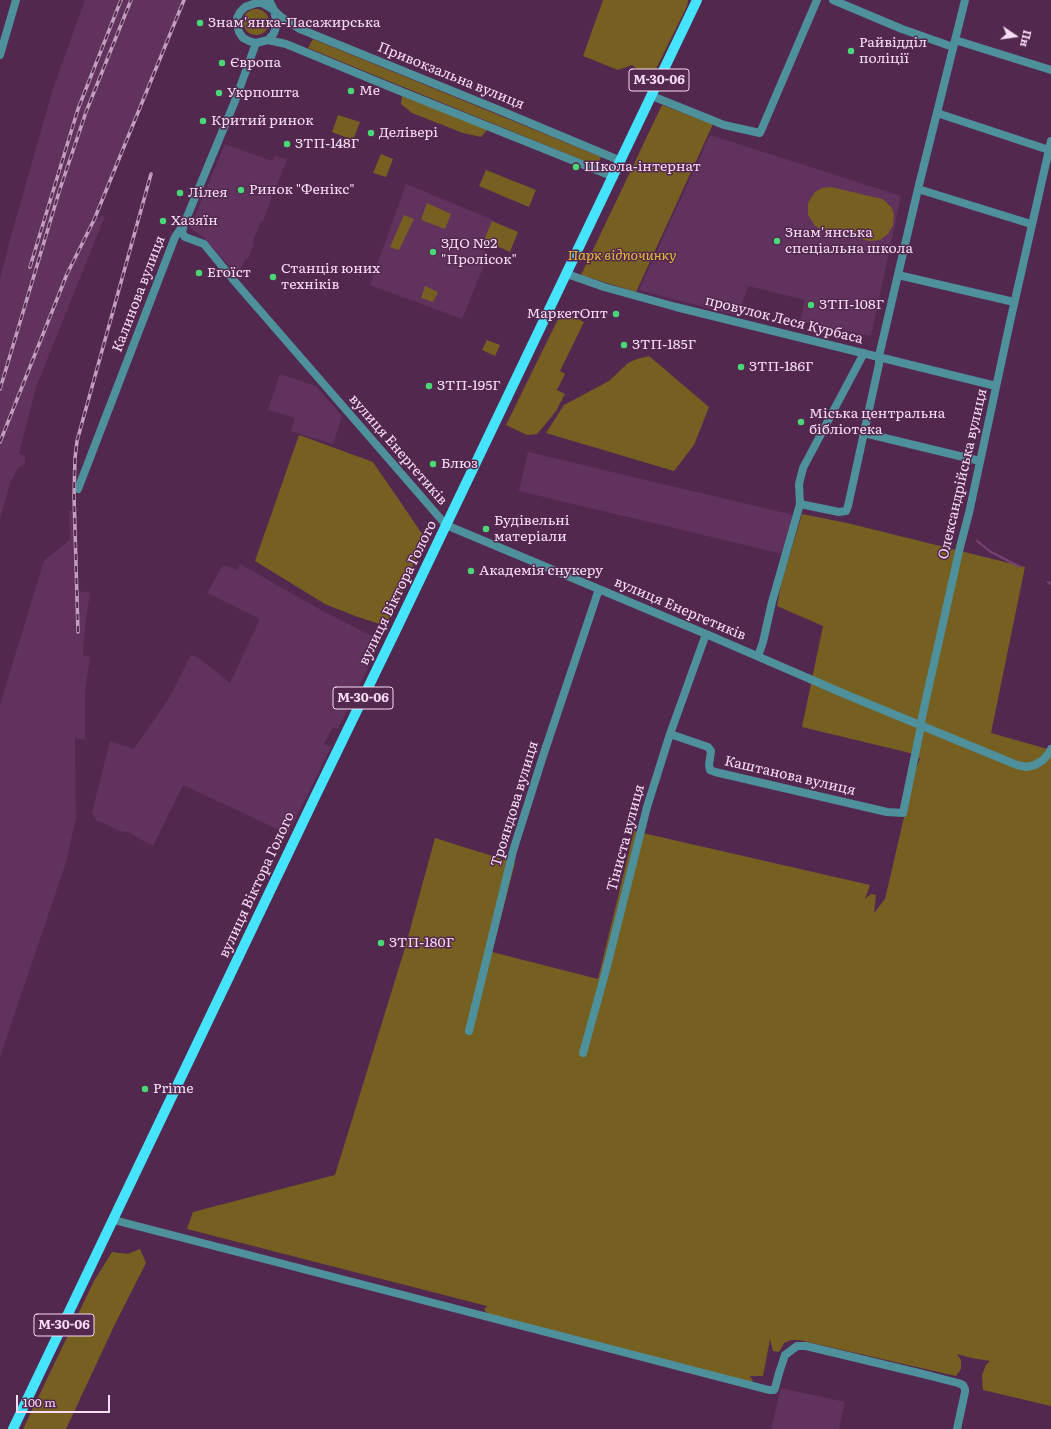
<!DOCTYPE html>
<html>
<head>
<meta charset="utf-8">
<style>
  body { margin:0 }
  #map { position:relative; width:1051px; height:1429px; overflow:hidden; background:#53284f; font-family:Literata,serif }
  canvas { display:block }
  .north { position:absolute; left:995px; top:16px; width:40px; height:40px; -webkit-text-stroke:3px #53284f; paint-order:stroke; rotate:103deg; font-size:11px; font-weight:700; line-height:16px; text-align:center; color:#f7dcf3 }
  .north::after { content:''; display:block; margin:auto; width:14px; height:18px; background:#f7dcf3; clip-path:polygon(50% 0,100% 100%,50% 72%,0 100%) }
  .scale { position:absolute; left:16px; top:1395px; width:94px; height:18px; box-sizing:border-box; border:2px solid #f7dcf3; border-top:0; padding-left:5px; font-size:12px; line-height:14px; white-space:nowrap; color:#f7dcf3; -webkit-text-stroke:3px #53284f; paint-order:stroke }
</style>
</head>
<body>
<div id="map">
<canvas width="1051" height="1429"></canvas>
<div class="north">Пн</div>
<div class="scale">100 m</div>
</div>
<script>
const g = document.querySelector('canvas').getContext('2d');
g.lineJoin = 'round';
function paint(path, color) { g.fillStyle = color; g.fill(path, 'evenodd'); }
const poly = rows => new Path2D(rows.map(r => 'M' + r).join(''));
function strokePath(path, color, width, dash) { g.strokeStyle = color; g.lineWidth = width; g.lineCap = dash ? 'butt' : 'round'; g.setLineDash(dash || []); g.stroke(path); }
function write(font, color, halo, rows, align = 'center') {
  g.font = font + ' Literata,serif'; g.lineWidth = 3; g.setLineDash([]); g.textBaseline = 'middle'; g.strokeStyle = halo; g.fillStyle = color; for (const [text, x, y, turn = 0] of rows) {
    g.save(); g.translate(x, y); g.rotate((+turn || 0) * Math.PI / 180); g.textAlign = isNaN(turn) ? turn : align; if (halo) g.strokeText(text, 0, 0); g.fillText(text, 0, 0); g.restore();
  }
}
paint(poly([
  [85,0,186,0,97,217,99,218,101,215,105,216,36,387,19,453,25,456,25,464,18,468,10,483,0,519,0,279,10,240,53,89],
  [710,135,901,196,871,336,800,321,805,300,748,286,738,316,639,290],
  [225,144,272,161,275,156,287,159,262,223,260,223,252,243,254,244,248,259,246,258,241,268,235,272,203,237,190,228],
  [406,184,493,220,480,250,489,253,462,319,370,285],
  [280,374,316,386,342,416,333,444,291,431,295,418,268,410],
  [528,452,793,515,783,554,519,491],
  [77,510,78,591,90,593,85,625,83,655,90,657,85,692,85,740,75,738,76,817,67,859,0,1057,0,705,43,564,45,560,70,540,69,511],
  [240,564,321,610,381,641,338,729,333,727,324,744,331,747,288,834,183,785,153,846,128,832,120,831,96,820,92,813,110,741,134,749,170,697,191,655,200,659,230,683,260,619,207,593,223,565,237,570],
  [781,1388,845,1402,839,1429,771,1429]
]), '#62325e');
paint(poly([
  [603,0,688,0,687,6,653,75,647,78,632,65,618,70,583,56],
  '243 22a13 13 0 1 1 26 0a13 13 0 1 1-26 0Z',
  [313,39,601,157,597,166,308,48],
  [402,96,488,129,481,137,463,133,412,113,401,104],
  [662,105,713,124,636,292,581,275],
  [338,115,360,122,353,140,332,132],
  [381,154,393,159,386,177,373,173],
  [486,170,536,190,529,207,479,186],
  [831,187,882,199,885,201,892,208,894,215,893,225,888,234,880,240,870,241,822,230,815,226,808,215,808,203,815,192,822,188],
  [427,203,451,214,445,229,421,220],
  [404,215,414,219,399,250,390,247],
  [492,221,518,232,510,252,484,240],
  [425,286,438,292,433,302,421,298],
  [562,311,584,322,560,371,565,374,557,390,565,394,556,411,543,427,537,434,527,435,506,425],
  [487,340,500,345,495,356,482,350],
  [649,356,709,407,694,445,674,471,546,433,564,405,609,381,628,363,637,359],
  [299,435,373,462,425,538,386,626,355,616,325,604,255,561],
  [802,514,847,523,1025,567,991,733,1051,750,1051,1406,983,1390,982,1375,986,1365,990,1361,972,1358,957,1354,961,1360,961,1369,956,1376,799,1340,791,1340,784,1343,779,1352,773,1351,770,1339,763,1376,750,1376,753,1381,751,1384,489,1315,484,1310,487,1306,187,1229,193,1212,335,1175,405,948,435,838,515,863,492,952,598,979,634,831,870,885,865,899,871,894,876,895,874,913,885,899,915,770,920,759,910,753,802,727,823,626,777,606,781,584],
  [140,1249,146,1263,115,1324,66,1429,23,1429,94,1281,112,1252,128,1254]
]), '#756022');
strokePath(poly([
  [977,541,991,552,1020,567],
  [1048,582,1051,584]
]), '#7a4276', 2);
strokePath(poly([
  [269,0,274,10,281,17,300,29,499,110,621,161],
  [833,0,902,29,953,47],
  [256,3,262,3,274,10,277,24,274,33,268,40,256,43,249,41,243,38,239,32,237,25,237,18,240,12,245,7,256,3],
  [268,40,286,44,400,91,614,177],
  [955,40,1051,70],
  [0,55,16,0],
  [652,96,724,125,760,133,817,0],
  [937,113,1049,150],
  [918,189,1031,224],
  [184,224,182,233,185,237,204,244,236,283,446,525,706,634,847,695,1017,765,1026,767,1035,765,1043,760,1049,753,1051,749],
  [567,274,604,287,676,307,996,386],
  [898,275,1014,302],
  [864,433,980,461],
  [78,489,175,237,184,224,235,101,256,43],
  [800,504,839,512,846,511,848,506,879,364,879,356,918,189,965,0],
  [758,656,763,642,772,602,800,504,799,484,803,468,864,353],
  [670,734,708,747,711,751,709,765,710,770,715,772,887,812,903,813,921,726,922,717,960,547,969,513,1010,322,1051,141],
  [469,1031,513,851,543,756,599,589],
  [583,1053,606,970,647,807,670,734,706,634],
  [114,1220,769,1390,774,1390,775,1388,779,1373,785,1355,797,1346,806,1346,919,1373,958,1383,963,1385,965,1389,965,1392,957,1429]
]), '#4e909c', 8);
strokePath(poly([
  [13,1429,314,799,394,634,697,0]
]), '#46e3fd', 10);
const rail = poly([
  [30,267,78,109,121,0],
  [0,389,59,192,86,112,131,0],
  [0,442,67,274,94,220,184,0],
  [78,632,74,496,75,458,77,441,151,174]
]);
strokePath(rail, '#c0a0bc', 3.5);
strokePath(rail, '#53284f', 2, [6]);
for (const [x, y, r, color] of [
  [200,23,4,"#49d778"],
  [851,51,4,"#49d778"],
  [222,63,4,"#49d778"],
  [351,91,4,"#49d778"],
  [219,93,4,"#49d778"],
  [203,121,4,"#49d778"],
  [371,133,4,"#49d778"],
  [287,144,4,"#49d778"],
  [576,167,4,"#49d778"],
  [241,190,4,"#49d778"],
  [180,193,4,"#49d778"],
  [163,221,4,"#49d778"],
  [777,241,4,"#49d778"],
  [433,252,4,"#49d778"],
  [199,273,4,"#49d778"],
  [273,277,4,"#49d778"],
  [811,305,4,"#49d778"],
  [616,314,4,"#49d778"],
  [624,345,4,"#49d778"],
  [741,367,4,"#49d778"],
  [429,386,4,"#49d778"],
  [801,422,4,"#49d778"],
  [433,464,4,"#49d778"],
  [486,529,4,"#49d778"],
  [471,571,4,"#49d778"],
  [381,943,4,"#49d778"],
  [145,1089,4,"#49d778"]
]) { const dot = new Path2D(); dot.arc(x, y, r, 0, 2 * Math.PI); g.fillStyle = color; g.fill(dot); strokePath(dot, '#53284f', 1.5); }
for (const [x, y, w] of [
  [659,80,60],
  [363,698,60],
  [64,1325,60]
]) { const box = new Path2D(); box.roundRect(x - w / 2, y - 11, w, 22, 3); g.fillStyle = '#53284f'; g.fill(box); strokePath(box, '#f7dcf3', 1); }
write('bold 13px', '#f7dcf3', null, [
  ["М-30-06",659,80],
  ["М-30-06",363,698],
  ["М-30-06",64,1325]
]);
write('14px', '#f7dcf3', '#53284f', [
  ["Знам'янка-Пасажирська",208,23],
  ["Райвідділ",859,43],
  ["поліції",859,59],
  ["Європа",230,63],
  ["Me",359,91],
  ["Укрпошта",227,93],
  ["Критий ринок",211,121],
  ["Делівері",379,133],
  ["ЗТП-148Г",295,144],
  ["Школа-інтернат",584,167],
  ["Ринок \"Фенікс\"",249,190],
  ["Лілея",188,193],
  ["Хазяїн",171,221],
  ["Знам'янська",785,233],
  ["спеціальна школа",785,249],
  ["ЗДО №2",441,244],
  ["\"Пролісок\"",441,260],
  ["Станція юних",281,269],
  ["техніків",281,285],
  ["Егоїст",207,273],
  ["ЗТП-108Г",819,305],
  ["МаркетОпт",608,314,"right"],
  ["ЗТП-185Г",632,345],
  ["ЗТП-186Г",749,367],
  ["ЗТП-195Г",437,386],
  ["Міська центральна",809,414],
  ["бібліотека",809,430],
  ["Блюз",441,464],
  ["Будівельні",494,521],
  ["матеріали",494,537],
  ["Академія снукеру",479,571],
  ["ЗТП-180Г",389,943],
  ["Prime",153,1089]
], 'left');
write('14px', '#f7dcf3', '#53284f', [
  ["Привокзальна вулиця",451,76,22],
  ["Калинова вулиця",139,294,-69],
  ["провулок Леся Курбаса",784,320,14],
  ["вулиця Енергетиків",398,450,49],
  ["Олександрійська вулиця",963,474,-77],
  ["вулиця Віктора Голого",398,593,-64],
  ["вулиця Енергетиків",680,609,23],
  ["Каштанова вулиця",790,776,13],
  ["Трояндова вулиця",515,804,-73],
  ["Тіниста вулиця",626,838,-75],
  ["вулиця Віктора Голого",257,885,-65]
]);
write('italic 14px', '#e4bb39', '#53284f', [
  ["Парк відпочинку",622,256]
]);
</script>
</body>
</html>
